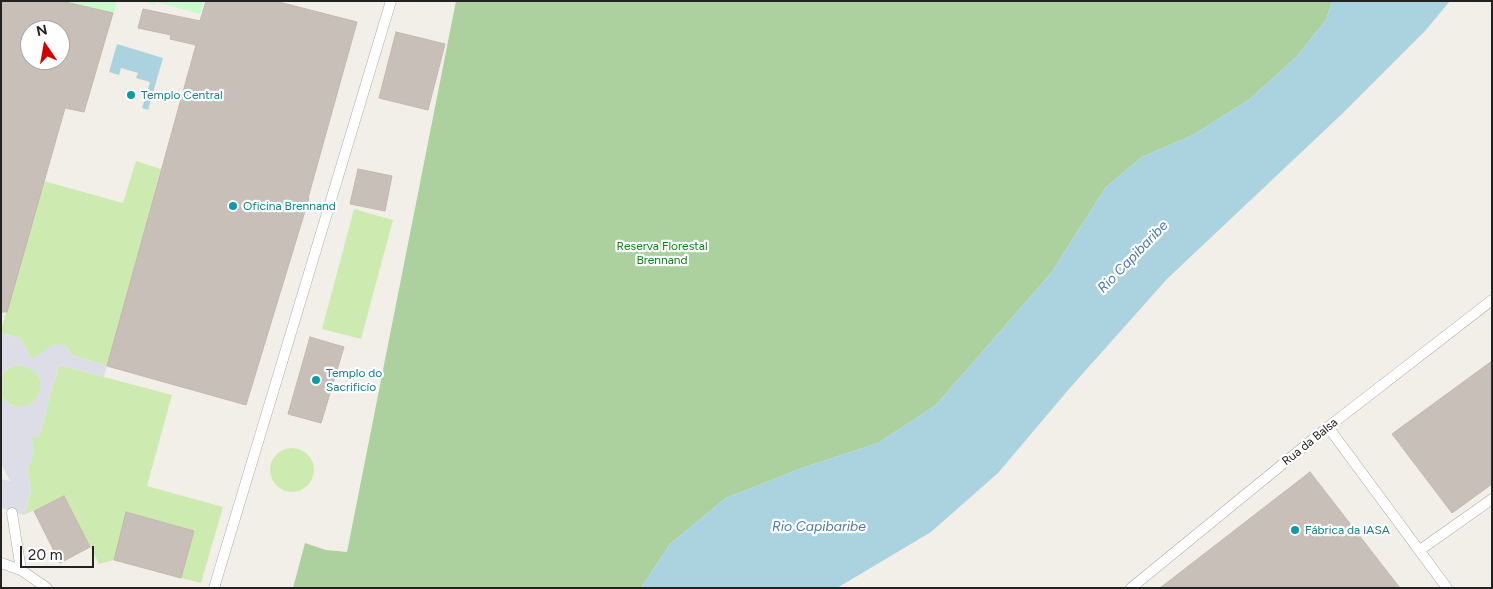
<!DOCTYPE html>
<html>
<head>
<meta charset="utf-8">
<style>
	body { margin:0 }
	#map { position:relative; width:1493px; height:589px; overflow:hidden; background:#f2efe9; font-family:Figtree,sans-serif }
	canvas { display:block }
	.frame { position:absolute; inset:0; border:2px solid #222; pointer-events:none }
	.north { position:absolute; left:20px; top:20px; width:50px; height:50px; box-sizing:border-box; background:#fff; border:1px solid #a7a7a7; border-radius:50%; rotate:348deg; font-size:14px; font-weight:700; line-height:20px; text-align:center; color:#222 }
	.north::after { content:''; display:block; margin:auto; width:18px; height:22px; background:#d40000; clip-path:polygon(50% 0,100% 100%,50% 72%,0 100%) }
	.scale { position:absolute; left:20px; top:546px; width:74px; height:22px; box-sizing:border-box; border:2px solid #222; border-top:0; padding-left:6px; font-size:15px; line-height:18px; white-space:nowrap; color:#222; -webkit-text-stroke:4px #fff; paint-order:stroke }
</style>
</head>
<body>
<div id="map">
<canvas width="1493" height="589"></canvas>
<div class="frame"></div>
<div class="north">N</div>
<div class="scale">20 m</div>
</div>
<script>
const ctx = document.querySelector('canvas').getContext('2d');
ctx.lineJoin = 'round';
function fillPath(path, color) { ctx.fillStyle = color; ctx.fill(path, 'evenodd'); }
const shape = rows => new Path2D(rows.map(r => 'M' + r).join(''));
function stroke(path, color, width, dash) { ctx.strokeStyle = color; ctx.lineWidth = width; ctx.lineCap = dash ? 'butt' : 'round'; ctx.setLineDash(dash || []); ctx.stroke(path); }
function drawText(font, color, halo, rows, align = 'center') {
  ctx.font = font + ' Figtree,sans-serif'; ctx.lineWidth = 4.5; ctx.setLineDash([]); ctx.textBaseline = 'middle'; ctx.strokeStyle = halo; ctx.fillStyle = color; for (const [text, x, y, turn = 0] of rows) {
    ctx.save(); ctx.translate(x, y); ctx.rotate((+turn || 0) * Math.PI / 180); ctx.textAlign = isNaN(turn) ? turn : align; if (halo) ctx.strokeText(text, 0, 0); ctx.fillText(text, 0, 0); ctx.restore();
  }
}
fillPath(shape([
	[136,161,161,169,107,366,72,355,66,346,32,359,20,338,1,333,1,330,44,181,123,203],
	[354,209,393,220,361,339,322,329],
	[59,365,172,395,147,486,223,507,201,583,181,578,194,531,127,512,114,560,99,564,64,496,24,515,31,492,28,468,34,453,31,436,39,437],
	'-1 386a21 21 0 1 1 42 0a21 21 0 1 1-42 0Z',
	'270 470a22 22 0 1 1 44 0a22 22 0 1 1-44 0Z'
]), '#cdebb0');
fillPath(shape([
	[456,1,1332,1,1326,20,1297,56,1250,99,1193,135,1142,157,1106,187,1051,273,936,405,878,443,802,468,726,498,670,544,641,588,293,588,305,543,326,550,347,552]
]), '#add19e');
fillPath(shape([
	[61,1,111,1,117,3,114,14],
	[142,1,204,1,200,14,156,2,155,5]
]), '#c8facc');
fillPath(shape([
	[1,333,20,338,32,359,55,344,66,346,72,355,107,366,104,377,59,365,39,438,32,436,34,453,28,468,31,492,24,515,1,508,1,479,10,481,1,464,1,396,6,402,12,406,19,407,26,406,33,402,37,397,40,390,40,383,39,376,34,371,21,365,8,368,1,376]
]), '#dddde8');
fillPath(shape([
	[1332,1,1450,1,1425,31,1343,113,1167,279,1069,389,998,473,931,532,837,588,641,588,670,544,726,498,802,468,878,443,936,405,1051,273,1106,187,1142,157,1193,135,1250,99,1297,56,1326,20],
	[117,44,163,58,148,110,142,108,150,82,136,78,138,73,121,68,119,75,109,72]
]), '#aad3df');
const building = shape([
	[1,1,61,1,113,13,84,112,65,108,7,312,1,312,1,1],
	[30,30,60,30,60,60,30,60,30,30],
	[206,1,275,1,357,22,308,198,309,198,246,405,107,366,196,45,170,39,171,35,138,28,143,9,200,21,206,1],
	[396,32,445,44,428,110,379,98,396,32],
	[358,169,392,176,385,211,350,204,358,169],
	[310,337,344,347,321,423,288,414,310,337],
	[1492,361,1492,484,1452,513,1392,434,1492,361],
	[1310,472,1400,588,1160,588,1310,472],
	[64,496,90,547,60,563,34,511,64,496],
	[126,512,194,531,181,578,114,560,126,512]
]);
fillPath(building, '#c7bfb8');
stroke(building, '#c4b6ab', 1);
const service = shape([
	[1328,427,1447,588],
	[12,513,21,570],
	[1420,550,1492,499],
	[1,563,21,570,47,588],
	[214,588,391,1],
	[1131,588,1328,427,1492,300]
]);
stroke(service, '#a9a9a9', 11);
stroke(service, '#fff', 10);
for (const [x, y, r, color] of [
	[131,95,5,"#0f9aa8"],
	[233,206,5,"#0f9aa8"],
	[316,380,5,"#0f9aa8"],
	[1295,530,5,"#0f9aa8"]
]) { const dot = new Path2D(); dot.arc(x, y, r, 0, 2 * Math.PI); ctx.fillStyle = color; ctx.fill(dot); stroke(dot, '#fff', 2); }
drawText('12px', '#0d838f', '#fff', [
	["Templo Central",141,95],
	["Oficina Brennand",243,206],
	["Templo do",326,373],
	["Sacrificío",326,387],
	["Fábrica da IASA",1305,530]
], 'left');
drawText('12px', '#0c8416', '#fff', [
	["Reserva Florestal",662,246],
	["Brennand",662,260]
]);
drawText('12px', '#222', '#fff', [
	["Rua da Balsa",1310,442,-39]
]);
drawText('italic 14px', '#4a7aab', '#fff', [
	["Rio Capibaribe",1133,257,-46],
	["Rio Capibaribe",819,527]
]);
</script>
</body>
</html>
